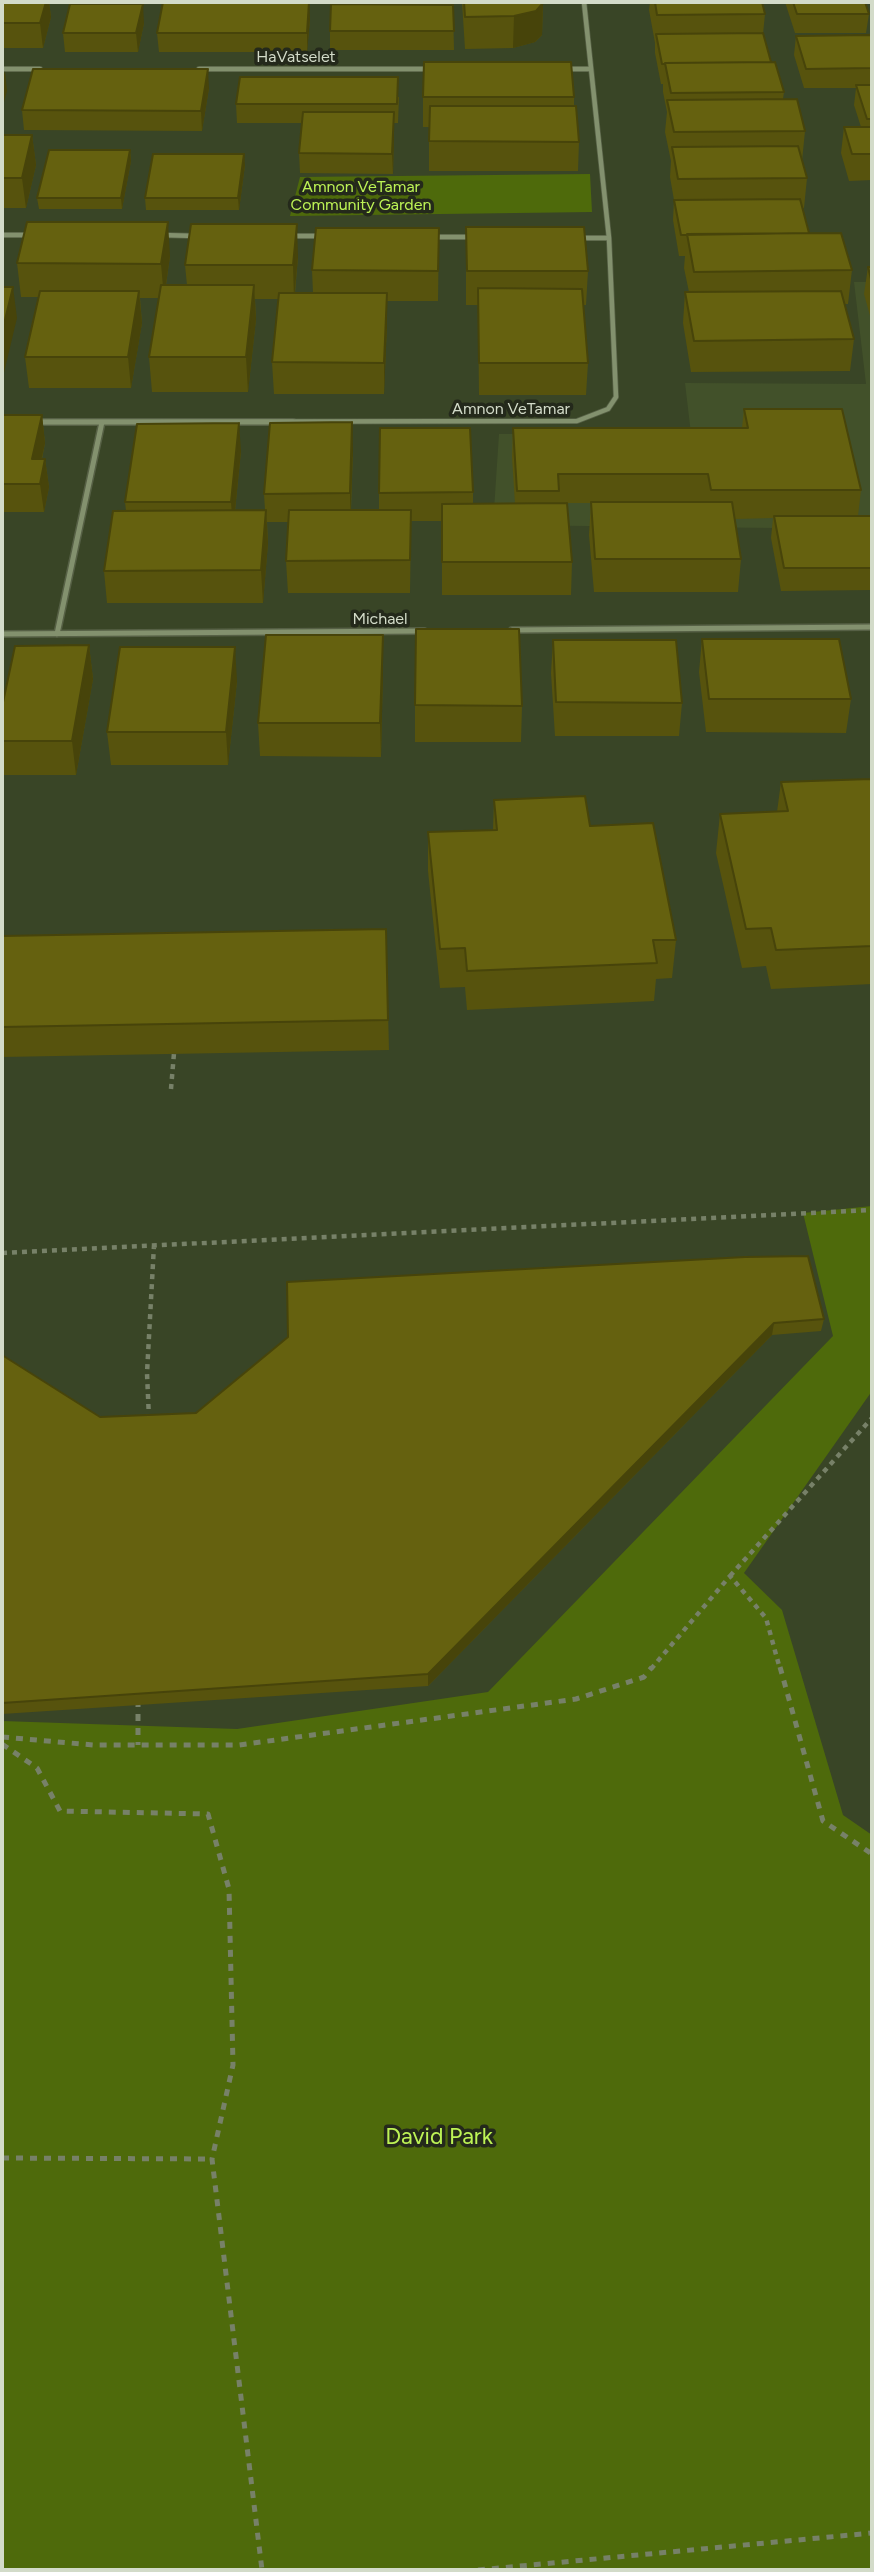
<!DOCTYPE html>
<html>
<head>
<meta charset="utf-8">
<style>
	body { margin:0 }
	#map { position:relative; width:874px; height:2572px; overflow:hidden; background:#394526; font-family:Figtree,sans-serif }
	canvas { display:block }
	.frame { position:absolute; inset:0; border:4px solid #d3dbc9; pointer-events:none }
</style>
</head>
<body>
<div id="map">
<canvas width="874" height="2572"></canvas>
<div class="frame"></div>
</div>
<script>
const ctx = document.querySelector('canvas').getContext('2d');
ctx.lineJoin = 'round';
function fillPath(path, color) { ctx.fillStyle = color; ctx.fill(path, 'evenodd'); }
const shape = rows => new Path2D(rows.map(r => 'M' + r).join(''));
function stroke(path, color, width, dash) { ctx.strokeStyle = color; ctx.lineWidth = width; ctx.lineCap = dash ? 'butt' : 'round'; ctx.setLineDash(dash || []); ctx.stroke(path); }
function drawText(font, color, halo, rows, align = 'center') {
  ctx.font = font + ' Figtree,sans-serif'; ctx.lineWidth = 7; ctx.setLineDash([]); ctx.textBaseline = 'middle'; ctx.strokeStyle = halo; ctx.fillStyle = color; for (const [text, x, y, turn = 0] of rows) {
    ctx.save(); ctx.translate(x, y); ctx.rotate((+turn || 0) * Math.PI / 180); ctx.textAlign = isNaN(turn) ? turn : align; if (halo) ctx.strokeText(text, 0, 0); ctx.fillText(text, 0, 0); ctx.restore();
  }
}
fillPath(shape([
	[854,282,872,282,872,529,493,525,499,434,691,434,685,383,866,384]
]), '#42512a');
fillPath(shape([
	[590,174,592,212,290,216,300,177],
	[872,1206,872,1391,744,1573,782,1610,843,1815,872,1835,872,2570,2,2570,2,1721,237,1729,488,1692,833,1336,803,1213]
]), '#4e6a0b');
const minorFar1 = shape([
	[2,69,40,69],
	[199,69,432,69],
	[563,69,591,69],
	[2,235,33,235],
	[160,235,197,236],
	[289,236,323,236],
	[429,237,474,237],
	[576,238,609,238],
	[35,422,577,421,608,409,616,397,609,238,584,2]
]);
const minor = shape([
	[35,422,293,422],
	[512,630,872,627],
	[2,634,424,631],
	[57,634,102,422]
]);
stroke(minorFar1, '#566045', 6);
stroke(minor, '#566045', 8);
stroke(shape([
	[171,1089,174,1053],
	[2,1253,872,1210],
	[149,1419,147,1373,154,1245],
	[730,1576,872,1418],
	[651,1669,730,1576,766,1618,780,1669]
]), '#778168', 4.5, [5, 5]);
stroke(shape([
	[780,1667,823,1821,872,1854],
	[138,1700,138,1745],
	[2,1737,93,1745,239,1745,576,1699,644,1677,652,1667],
	[2,1744,37,1768,60,1811,208,1814,229,1889,233,2065,212,2159,262,2570],
	[2,2158,212,2159],
	[478,2570,872,2533]
]), '#778168', 5, [7, 7]);
stroke(minorFar1, '#83916e', 4.5);
stroke(minor, '#83916e', 5);
fillPath(shape([
	[2,2,49,2,51,17,43,48,2,48],
	[462,2,558,2,558,3,543,3,542,35,535,42,513,48,465,49],
	[634,2,765,2,762,2,765,14,763,34,771,62,784,92,783,99,805,131,802,161,807,178,804,208,803,208,809,233,852,270,848,304,844,304,854,339,850,371,691,372,683,323,685,292,689,292,684,268,685,256,679,256,673,220,674,200,670,177,671,161,665,132,667,112,663,92,663,84,661,84,655,53,655,43,649,10,650,2],
	[785,2,865,2,869,14,866,33,795,33],
	[453,5,454,50,330,50,330,31],
	[310,19,307,52,159,52,157,33],
	[144,23,138,52,65,52,63,33],
	[872,35,872,180,849,181,841,153,844,127,861,127,854,105,856,88,804,88,794,55,796,36],
	[209,88,202,131,24,130,22,110],
	[399,97,398,123,394,123,393,174,300,173,299,153,302,123,237,123,236,104],
	[423,97,574,97,574,106,579,142,578,171,429,171,429,127,423,127],
	[2,135,32,135,36,165,26,208,2,208],
	[130,150,131,161,122,209,39,209,37,198],
	[245,165,239,210,146,210,145,198],
	[466,227,588,271,586,305,583,305,588,363,586,395,479,395,478,305,466,305],
	[439,228,438,301,387,301,387,324,384,394,274,394,272,362,278,299,255,299,256,319,248,392,152,392,149,357,159,298,140,298,142,323,131,388,29,388,25,357,39,297,21,297,17,263,170,256,166,285,187,285,185,265,298,257,295,293,313,293,312,270],
	[868,267,872,267,872,323,864,294],
	[744,409,861,490,858,516,872,516,872,590,781,591,771,538,773,518,735,519,741,559,738,592,594,592,589,535,591,503,559,503,572,562,571,595,442,595,442,521,411,521,410,593,288,593,286,561,288,522,267,522,268,543,263,603,107,603,104,571,126,511,125,502,241,451,235,511,265,510,264,494,353,450,351,510,379,510,379,493,473,492,473,504,515,504,512,457,513,428,742,428],
	[2,415,42,415,45,443,42,459,45,459,49,487,44,512,2,512],
	[383,635,383,669,381,757,260,756,258,723],
	[702,639,851,699,846,733,706,732,699,672],
	[553,640,682,703,679,736,555,736,551,673],
	[89,645,93,679,76,775,2,775,2,707],
	[237,681,228,765,111,765,107,732],
	[415,705,522,706,521,742,415,742],
	[781,782,872,784,872,984,771,989,766,966,742,968,716,853,720,814,777,812],
	[494,800,590,826,676,940,672,978,656,979,654,1001,467,1010,465,987,440,988,428,871,428,832,493,830],
	[386,929,389,1050,2,1057,2,936],
	[824,1319,821,1331,772,1335,428,1686,2,1714,2,1355,100,1417,196,1413,288,1337]
]), '#57530d');
fillPath(shape([
	[46,2,49,2,51,17,43,48,40,23],
	[309,2,310,19,307,52,307,33],
	[543,3,542,35,535,42,513,48,514,16],
	[143,4,144,23,138,52,136,33],
	[208,69,209,88,202,131,201,111],
	[5,71,7,91,2,109,2,81],
	[394,112,394,132,393,174,392,154],
	[32,135,36,165,26,208,22,178],
	[130,150,131,161,122,209,121,198],
	[244,154,245,165,239,210,238,198],
	[168,222,170,256,164,298,161,264],
	[297,224,298,257,294,299,293,265],
	[254,285,256,319,248,392,246,357],
	[13,287,17,318,2,381,2,332],
	[139,291,142,323,131,388,128,357],
	[387,293,387,324,384,394,384,363],
	[42,415,45,443,36,484,32,459],
	[352,422,353,450,350,522,350,493],
	[239,423,241,451,233,530,231,502],
	[45,459,49,487,44,512,40,484],
	[266,510,268,543,263,603,261,570],
	[383,635,383,669,381,757,380,723],
	[89,645,93,679,76,775,72,741],
	[235,647,237,681,228,765,226,732],
	[774,1323,772,1335,428,1686,428,1674]
]), '#47440a');
const building = shape([
	[2,2,46,2,40,23,2,23,2,2],
	[163,2,309,2,307,33,157,33,163,2],
	[464,2,542,2,543,3,536,11,514,16,465,17,464,2],
	[655,2,762,2,765,14,657,15,655,2],
	[793,2,865,2,869,14,797,14,793,2],
	[70,4,143,4,136,33,63,33,70,4],
	[331,4,453,5,454,31,330,31,331,4],
	[763,33,771,62,665,63,665,64,662,64,656,34,763,33],
	[872,35,872,68,806,69,796,36,872,35],
	[424,62,571,62,574,97,423,97,424,62],
	[775,62,784,92,671,93,665,63,775,62],
	[33,69,208,69,201,111,22,110,33,69],
	[240,77,398,77,397,104,236,104,240,77],
	[856,85,872,85,872,119,867,119,856,85],
	[797,99,805,131,674,132,667,100,797,99],
	[430,106,576,106,579,142,429,141,430,106],
	[303,112,394,112,392,154,299,153,303,112],
	[844,127,872,127,872,154,852,154,844,127],
	[2,135,32,135,22,178,2,178,2,135],
	[798,146,807,178,678,179,672,147,798,146],
	[49,150,130,150,121,198,37,198,49,150],
	[153,154,244,154,238,198,145,198,153,154],
	[800,199,809,233,681,235,674,200,800,199],
	[27,222,168,222,161,264,17,263,27,222],
	[191,224,297,224,293,265,185,265,191,224],
	[466,227,584,227,588,271,467,271,466,227],
	[316,228,439,228,438,271,312,270,316,228],
	[841,233,852,270,694,272,687,234,841,233],
	[868,267,872,267,872,283,868,267],
	[161,285,254,285,246,357,149,357,161,285],
	[2,287,13,287,2,332,2,287],
	[478,288,582,289,588,363,479,363,478,288],
	[40,291,139,291,128,357,25,357,40,291],
	[841,291,854,339,694,341,685,292,841,291],
	[279,293,387,293,384,363,272,362,279,293],
	[744,409,842,409,861,490,711,490,708,474,558,474,559,491,517,491,513,428,748,428,744,409],
	[2,415,42,415,32,459,45,459,40,484,2,484,2,415],
	[352,422,350,493,264,494,270,423,352,422],
	[239,423,231,502,125,502,137,424,239,423],
	[380,428,470,428,473,492,379,493,380,428],
	[591,502,732,502,741,559,595,559,591,502],
	[567,503,572,562,442,562,442,504,567,503],
	[266,510,261,570,104,571,113,511,266,510],
	[289,510,411,510,410,560,286,561,289,510],
	[774,516,872,516,872,568,784,568,774,516],
	[416,629,519,629,522,706,415,705,416,629],
	[266,635,383,635,380,723,258,723,266,635],
	[702,639,839,639,851,699,709,699,702,639],
	[553,640,676,640,682,703,556,702,553,640],
	[89,645,72,741,2,741,2,707,15,646,89,645],
	[120,647,235,647,226,732,107,732,120,647],
	[871,779,872,784,872,946,776,950,771,928,746,929,720,814,788,811,781,782,871,779],
	[585,796,590,826,653,823,676,940,653,940,657,963,467,971,465,948,440,949,428,832,497,830,494,800,585,796],
	[386,929,388,1020,2,1027,2,936,386,929],
	[808,1256,824,1319,774,1323,428,1674,2,1703,2,1355,100,1417,196,1413,288,1337,287,1282,745,1257,808,1256]
]);
fillPath(building, '#65610f');
stroke(building, '#47440a', 2);
drawText('16px', '#d3dbc9', '#24291b', [
	["HaVatselet",296,57],
	["Amnon VeTamar",511,409],
	["Michael",380,619]
]);
drawText('16px', '#bdf355', '#24291b', [
	["Amnon VeTamar",361,187],
	["Community Garden",361,205]
]);
drawText('23px', '#bdf355', '#24291b', [
	["David Park",439,2137]
]);
</script>
</body>
</html>
